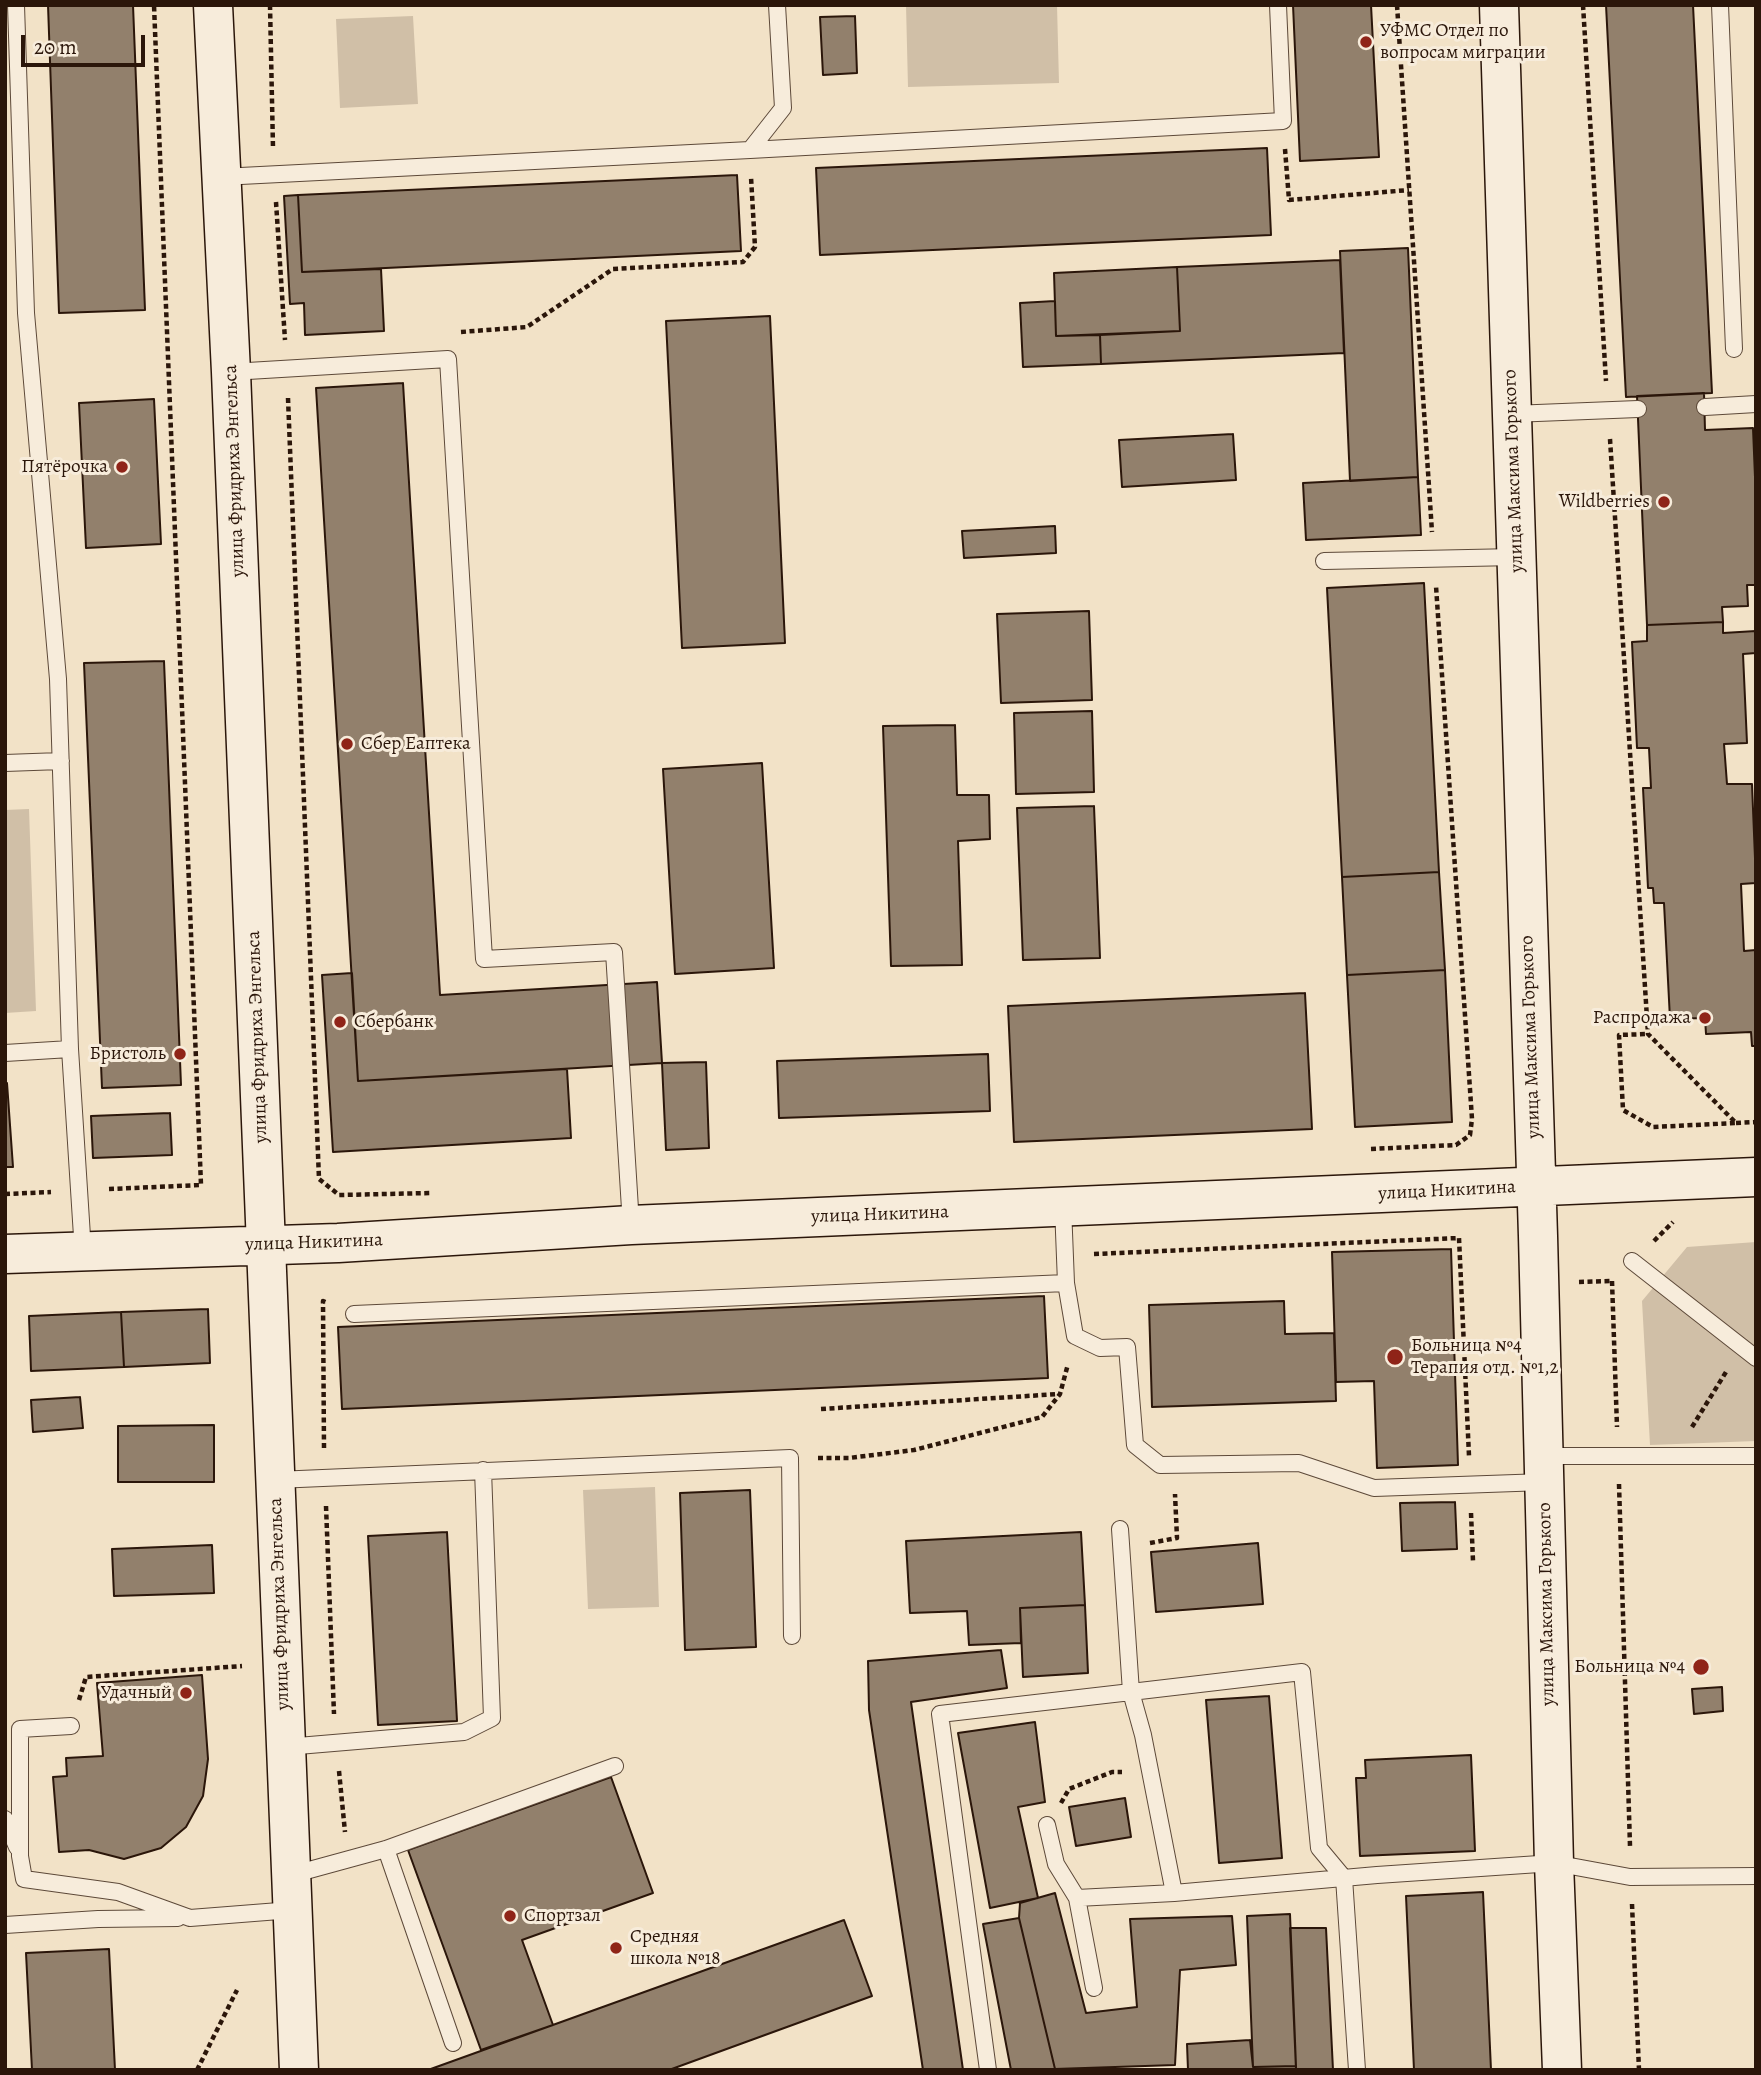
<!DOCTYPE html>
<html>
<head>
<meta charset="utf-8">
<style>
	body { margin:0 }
	#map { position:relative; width:1761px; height:2075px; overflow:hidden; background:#f2e2c7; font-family:Alegreya,serif }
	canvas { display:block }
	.frame { position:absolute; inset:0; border:7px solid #2b160a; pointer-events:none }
	.scale { position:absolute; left:21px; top:35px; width:124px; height:32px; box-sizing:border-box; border:4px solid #2b160a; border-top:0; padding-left:9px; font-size:21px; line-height:24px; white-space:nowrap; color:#2b160a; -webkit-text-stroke:5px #f7ecdb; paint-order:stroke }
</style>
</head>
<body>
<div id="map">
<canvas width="1761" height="2075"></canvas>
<div class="frame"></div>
<div class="scale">20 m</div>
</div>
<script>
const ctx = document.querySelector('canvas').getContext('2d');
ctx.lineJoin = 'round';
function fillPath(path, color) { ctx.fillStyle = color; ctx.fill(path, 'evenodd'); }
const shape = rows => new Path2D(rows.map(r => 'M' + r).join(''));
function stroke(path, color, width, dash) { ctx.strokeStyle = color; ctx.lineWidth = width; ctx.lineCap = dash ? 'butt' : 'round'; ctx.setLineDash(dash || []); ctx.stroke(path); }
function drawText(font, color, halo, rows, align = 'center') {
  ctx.font = font + ' Alegreya,serif'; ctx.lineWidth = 6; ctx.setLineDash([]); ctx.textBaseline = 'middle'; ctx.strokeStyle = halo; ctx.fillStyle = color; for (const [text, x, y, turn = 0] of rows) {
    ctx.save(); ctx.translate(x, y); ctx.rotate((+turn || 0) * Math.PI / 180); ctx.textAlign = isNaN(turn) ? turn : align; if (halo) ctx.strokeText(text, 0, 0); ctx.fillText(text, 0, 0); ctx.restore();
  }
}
fillPath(shape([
	[906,5,1057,5,1059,83,908,87],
	[413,16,418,104,340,108,336,19],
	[29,809,36,1011,5,1013,5,810],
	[1756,1242,1756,1441,1650,1445,1642,1301,1687,1247],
	[655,1487,659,1607,588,1609,583,1490]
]), '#d0bfa7');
const building = shape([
	[48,5,133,5,145,310,59,313,48,5],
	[1293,5,1371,5,1379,157,1300,161,1293,5],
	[1606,5,1693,5,1712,393,1626,397,1606,5],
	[855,16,857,73,823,75,820,17,855,16],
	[1267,148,1271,235,820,255,816,168,1267,148],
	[737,175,741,251,302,272,298,195,737,175],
	[298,195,302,272,381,269,384,331,305,335,304,303,290,304,284,196,298,195],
	[1408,248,1418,477,1350,481,1340,251,1408,248],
	[1340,260,1344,353,1101,364,1100,335,1180,331,1177,267,1340,260],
	[1177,267,1180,331,1056,336,1054,273,1177,267],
	[1055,301,1056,336,1100,335,1101,364,1023,367,1020,303,1055,301],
	[770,316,785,643,682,648,666,321,770,316],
	[403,383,440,995,657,982,662,1063,358,1081,316,388,403,383],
	[1704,393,1705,430,1753,428,1756,502,1756,585,1747,585,1748,606,1722,607,1723,622,1647,625,1637,396,1704,393],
	[154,399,161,544,86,548,79,403,154,399],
	[1233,434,1236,480,1122,487,1119,440,1233,434],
	[1418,477,1421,535,1306,540,1303,483,1418,477],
	[1055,526,1056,553,964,558,962,531,1055,526],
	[1424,583,1439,872,1342,877,1327,588,1424,583],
	[1089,611,1092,700,1001,703,997,614,1089,611],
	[1723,622,1723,633,1756,631,1756,653,1743,654,1747,743,1724,744,1727,784,1752,784,1756,883,1741,884,1744,951,1756,950,1756,1046,1752,1046,1751,1032,1706,1034,1705,1018,1670,1019,1664,903,1654,903,1653,888,1648,888,1643,788,1651,788,1649,748,1637,748,1632,642,1647,641,1647,625,1723,622],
	[164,661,181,1085,102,1088,84,663,164,661],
	[1092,711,1094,792,1016,794,1014,713,1092,711],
	[955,725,957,795,989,795,990,839,958,841,962,965,891,966,883,726,955,725],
	[762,763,774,968,675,974,663,769,762,763],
	[1094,806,1100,958,1023,960,1017,808,1094,806],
	[1439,872,1445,970,1347,975,1342,877,1439,872],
	[1445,970,1452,1122,1355,1127,1347,975,1445,970],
	[352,973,358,1081,567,1069,571,1138,333,1152,322,975,352,973],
	[1305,993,1312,1129,1014,1142,1008,1006,1305,993],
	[988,1054,990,1111,779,1118,777,1061,988,1054],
	[706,1062,709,1148,666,1150,662,1063,706,1062],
	[5,1083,7,1083,13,1167,5,1167,5,1083],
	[170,1113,172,1155,93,1158,91,1116,170,1113],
	[1451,1249,1458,1465,1377,1468,1374,1381,1336,1382,1332,1252,1451,1249],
	[1044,1296,1048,1378,342,1409,338,1327,1044,1296],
	[1284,1301,1285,1334,1334,1333,1336,1401,1152,1407,1149,1305,1284,1301],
	[208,1309,210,1363,124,1367,121,1312,208,1309],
	[121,1312,124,1367,31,1371,29,1316,121,1312],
	[80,1397,83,1428,33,1432,31,1400,80,1397],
	[214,1425,214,1482,118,1482,118,1426,214,1425],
	[750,1490,756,1647,685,1650,680,1493,750,1490],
	[1455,1502,1457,1549,1402,1551,1400,1503,1455,1502],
	[447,1532,457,1721,378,1725,368,1536,447,1532],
	[1081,1532,1085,1605,1020,1608,1021,1643,969,1645,967,1611,910,1613,906,1541,1081,1532],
	[1258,1543,1263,1604,1156,1612,1151,1552,1258,1543],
	[212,1545,214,1593,114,1596,112,1549,212,1545],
	[1085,1605,1088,1673,1023,1677,1020,1608,1085,1605],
	[1001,1650,1007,1688,911,1702,963,2070,923,2070,869,1710,868,1661,1001,1650],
	[202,1675,208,1759,203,1796,186,1827,161,1848,124,1859,89,1850,59,1852,53,1777,67,1776,66,1758,103,1756,97,1683,202,1675],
	[1722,1687,1723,1711,1694,1714,1692,1689,1722,1687],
	[1269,1696,1282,1858,1219,1863,1206,1700,1269,1696],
	[1035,1722,1045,1802,1018,1807,1038,1898,990,1908,958,1733,1035,1722],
	[1471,1755,1475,1851,1360,1856,1356,1778,1366,1778,1365,1760,1471,1755],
	[611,1777,653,1893,522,1940,553,2025,481,2050,408,1850,611,1777],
	[1125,1798,1131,1837,1076,1846,1069,1807,1125,1798],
	[1483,1892,1491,2070,1414,2070,1406,1896,1483,1892],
	[1055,1893,1086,2013,1137,2007,1130,1919,1232,1916,1236,1965,1180,1970,1175,2065,1055,2069,1019,1918,1020,1903,1055,1893],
	[1290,1914,1296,2066,1253,2067,1247,1916,1290,1914],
	[1019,1918,1055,2069,1056,2070,1011,2070,983,1924,1019,1918],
	[844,1920,872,1996,669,2070,428,2070,844,1920],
	[1290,1928,1326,1928,1333,2070,1296,2070,1290,1928],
	[109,1949,115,2070,32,2070,26,1953,109,1949],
	[1250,2040,1253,2067,1296,2066,1296,2070,1188,2070,1187,2044,1250,2040]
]);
fillPath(building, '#92806c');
stroke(building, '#2b160a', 2);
const lane = shape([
	[1720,5,1734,349],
	[750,150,1283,121,1278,5],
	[221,177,750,150,783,108,777,5],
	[231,372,448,359,484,959,614,952,631,1225],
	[1705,407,1756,404],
	[1512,414,1638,409],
	[1324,561,1516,557],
	[5,763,61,761],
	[70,1049,83,1252],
	[5,1053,70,1049,58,679,26,313,16,5],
	[1632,1261,1756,1358],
	[1066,1283,1075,1336,1100,1348,1127,1347,1135,1445,1160,1465,1299,1463,1374,1488,1544,1482],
	[354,1314,1066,1283,1063,1207],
	[1544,1456,1756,1456],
	[276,1480,790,1458,792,1636],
	[1120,1529,1131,1692,1302,1672,1319,1848,1344,1878,1357,2070],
	[71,1726,20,1729,20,1856,24,1879,118,1892,190,1918,292,1910],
	[286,1747,464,1732,492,1718,483,1470],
	[5,1819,17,1847],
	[1047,1825,1056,1864,1077,1898,1094,1988],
	[386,1849,453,2043],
	[291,1875,386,1849,615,1766],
	[1077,1898,1174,1893],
	[5,1925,98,1919,178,1918],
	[988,2070,940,1714,1131,1692,1143,1735,1174,1893,1377,1875,1554,1863,1630,1877,1756,1876]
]);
const secondary = shape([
	[213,5,231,372,299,2070],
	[1499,5,1538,1236,1554,1863,1562,2070],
	[5,1254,338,1243,631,1225,1756,1177]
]);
stroke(lane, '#5d4939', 18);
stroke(secondary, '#2b160a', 41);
stroke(shape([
	[270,5,273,148],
	[1397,5,1432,532],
	[1583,5,1606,381],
	[1285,149,1289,200,1409,190],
	[276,202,285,340],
	[461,332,527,327,613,269,743,262,755,247,751,177],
	[288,398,319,1179,339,1195,432,1193],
	[1610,439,1648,1034,1736,1123,1653,1127,1623,1110,1619,1035,1648,1034],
	[1736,1123,1756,1122],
	[1371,1149,1456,1145,1470,1135,1472,1119,1436,586],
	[109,1189,201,1185,154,5],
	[5,1194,51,1192],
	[1654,1241,1673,1222],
	[1094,1254,1459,1238,1469,1456],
	[1612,1281,1617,1427],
	[1579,1282,1612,1281],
	[821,1409,1059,1394],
	[1692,1427,1726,1372],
	[324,1448,323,1301,327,1303],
	[818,1458,849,1458,914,1450,1042,1417,1060,1394,1068,1364],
	[1619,1484,1630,1846],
	[326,1506,334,1714],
	[1471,1513,1473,1561],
	[1150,1543,1177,1538,1175,1494],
	[79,1700,86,1677,242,1666],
	[339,1771,345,1832],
	[1061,1803,1069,1789,1112,1772,1122,1772],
	[1632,1904,1639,2070],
	[197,2070,237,1990]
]), '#2b160a', 4.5, [5, 3.5]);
stroke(lane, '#f7ecdb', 16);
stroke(secondary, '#f7ecdb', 38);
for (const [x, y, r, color] of [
	[1366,42,7,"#8f2418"],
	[122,467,7,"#8f2418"],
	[1664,502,7,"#8f2418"],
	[347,744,7,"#8f2418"],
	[1705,1018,7,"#8f2418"],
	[340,1022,7,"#8f2418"],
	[180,1054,7,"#8f2418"],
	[1395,1357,9,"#8f2418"],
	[1701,1667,9,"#8f2418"],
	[186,1693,7,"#8f2418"],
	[510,1916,7,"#8f2418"],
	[616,1948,7,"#8f2418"]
]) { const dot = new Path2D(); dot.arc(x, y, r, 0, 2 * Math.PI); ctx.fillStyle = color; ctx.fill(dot); stroke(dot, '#f7ecdb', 2.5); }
drawText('19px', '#2b160a', '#f7ecdb', [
	["УФМС Отдел по",1380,31],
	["вопросам миграции",1380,53],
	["Пятёрочка",108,467,"right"],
	["Wildberries",1650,502,"right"],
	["Сбер Еаптека",361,744],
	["Распродажа",1691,1018,"right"],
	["Сбербанк",354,1022],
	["Бристоль",166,1054,"right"],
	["Больница №4",1411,1346],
	["Терапия отд. №1,2",1411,1368],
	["Больница №4",1685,1667,"right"],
	["Удачный",172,1693,"right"],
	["Спортзал",524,1916],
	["Средняя",630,1937],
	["школа №18",630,1959]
], 'left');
drawText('19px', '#2b160a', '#f7ecdb', [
	["улица Фридриха Энгельса",235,471,-92],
	["улица Максима Горького",1514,471,-92],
	["улица Фридриха Энгельса",258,1037,-92],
	["улица Максима Горького",1531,1037,-92],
	["улица Никитина",1447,1191,-3],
	["улица Никитина",880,1215,-2],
	["улица Никитина",314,1243,-2],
	["улица Фридриха Энгельса",280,1604,-92],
	["улица Максима Горького",1547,1604,-91]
]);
</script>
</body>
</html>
